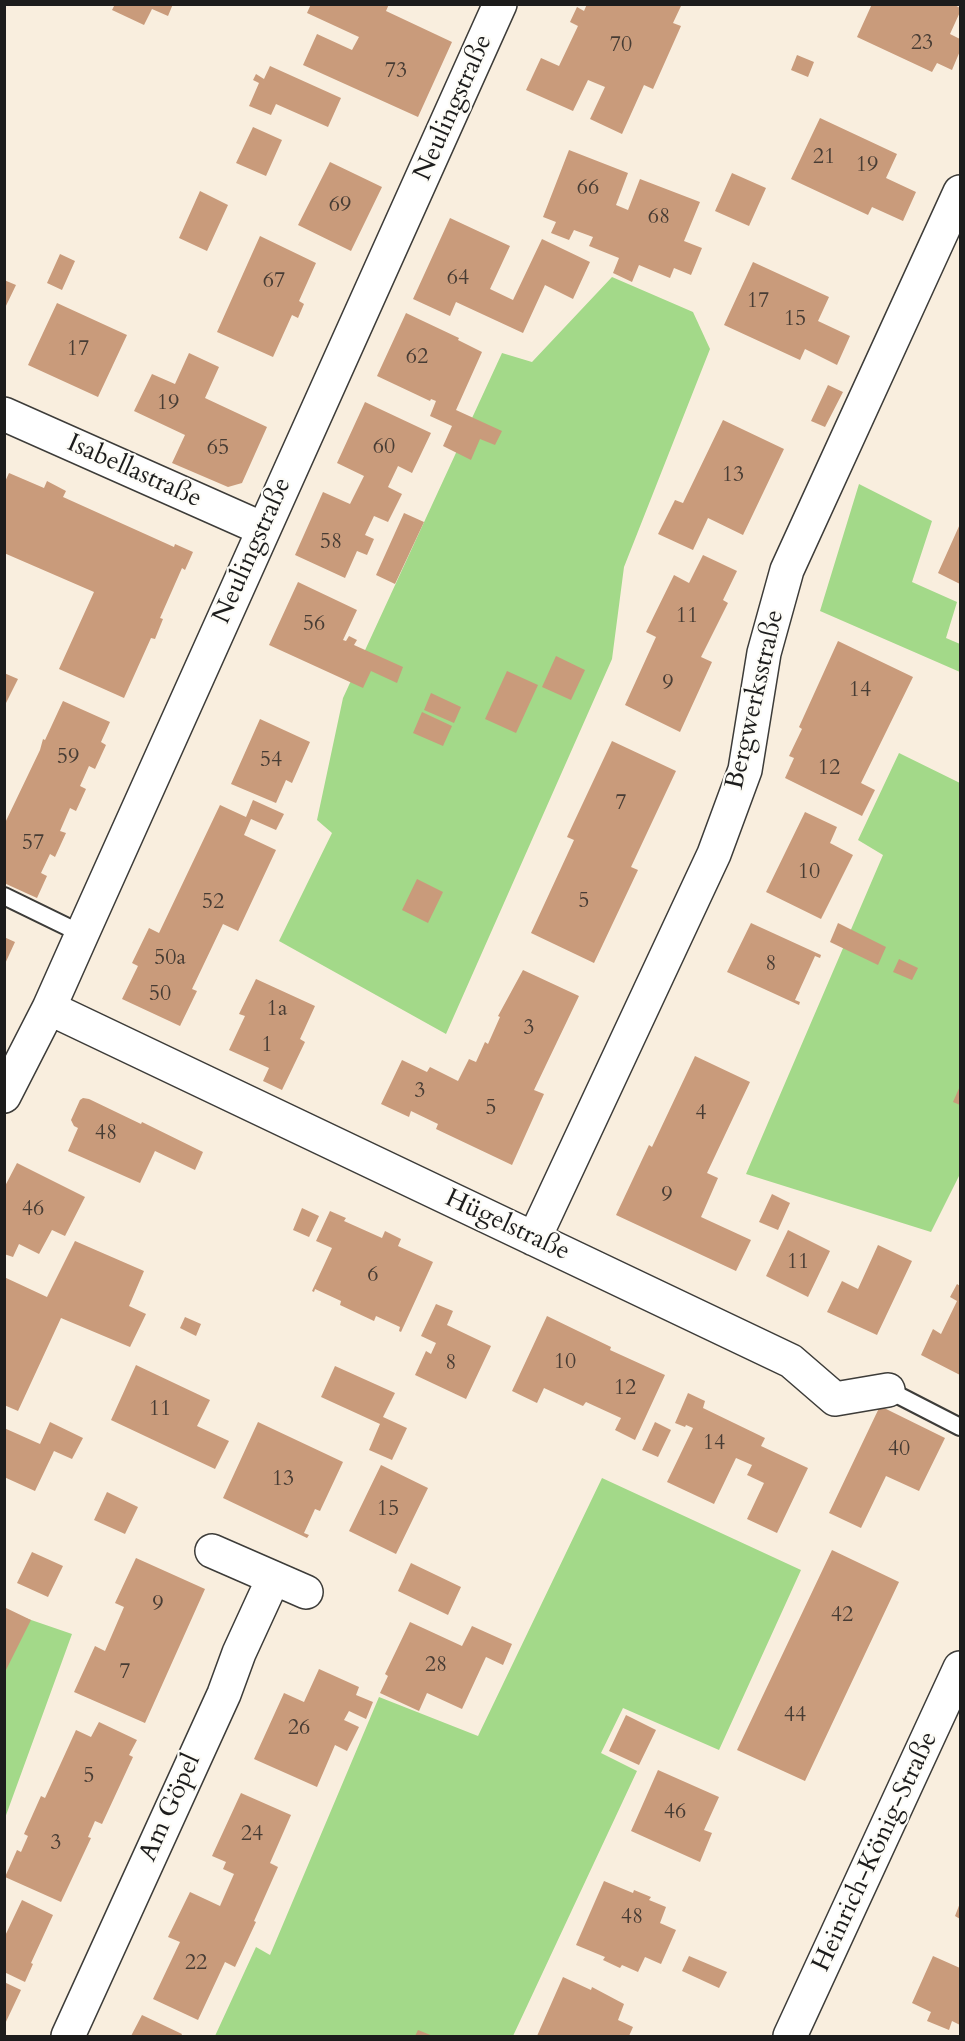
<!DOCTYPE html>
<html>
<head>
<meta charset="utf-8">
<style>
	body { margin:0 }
	#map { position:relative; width:965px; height:2041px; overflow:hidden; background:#f9eede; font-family:Cardo,serif }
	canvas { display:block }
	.frame { position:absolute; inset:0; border:6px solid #1c1c1c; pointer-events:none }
</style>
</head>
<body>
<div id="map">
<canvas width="965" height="2041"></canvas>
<div class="frame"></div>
</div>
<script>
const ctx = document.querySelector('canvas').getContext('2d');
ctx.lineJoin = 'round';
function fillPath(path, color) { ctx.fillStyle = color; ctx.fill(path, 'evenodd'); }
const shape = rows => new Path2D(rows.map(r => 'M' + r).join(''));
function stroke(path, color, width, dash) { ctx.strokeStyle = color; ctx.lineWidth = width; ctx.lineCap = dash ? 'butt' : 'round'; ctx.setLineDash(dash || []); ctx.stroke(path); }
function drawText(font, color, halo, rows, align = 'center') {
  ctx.font = font + ' Cardo,serif'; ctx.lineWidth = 4.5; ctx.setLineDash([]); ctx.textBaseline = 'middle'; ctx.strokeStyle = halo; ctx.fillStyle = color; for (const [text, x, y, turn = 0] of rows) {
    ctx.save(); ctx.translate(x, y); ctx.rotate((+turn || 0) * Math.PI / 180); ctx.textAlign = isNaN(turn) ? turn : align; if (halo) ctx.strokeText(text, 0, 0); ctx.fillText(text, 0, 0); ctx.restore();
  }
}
fillPath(shape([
	[612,277,693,312,710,349,624,567,612,659,446,1034,279,941,332,833,317,820,343,698,502,353,532,362],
	[859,484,932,521,912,582,957,602,946,638,960,644,960,672,820,611],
	[899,753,960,783,960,1174,931,1232,746,1174,883,855,858,840],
	[602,1478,801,1570,719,1750,623,1708,601,1753,637,1771,513,2036,215,2036,256,1947,270,1955,379,1697,478,1736],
	[5,1611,72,1634,5,1818]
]), '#a3d989');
fillPath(shape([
	[115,4,173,4,168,16,152,9,144,25,112,10],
	[311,4,389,4,386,11,452,42,418,117,303,65,317,34,352,50,359,37,307,13],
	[587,4,681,6,673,23,681,26,653,89,644,85,622,134,590,119,605,87,588,80,573,111,526,90,541,58,559,66,578,26,570,22,577,7,584,11],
	[872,4,953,4,960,8,960,12,950,34,960,39,960,51,952,70,937,63,932,72,857,37],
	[797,55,814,62,808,77,791,70],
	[270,66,341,98,328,127,276,104,271,115,249,106,259,83,253,80,256,74,264,79],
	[820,118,897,154,886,178,916,192,903,221,872,207,868,215,791,179],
	[253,127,282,140,266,176,236,163],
	[569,150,628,173,616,205,628,210,640,179,700,202,684,241,702,248,691,275,674,268,670,278,639,265,632,282,613,273,619,258,589,246,593,237,574,230,569,240,551,233,556,222,543,217],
	[330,162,382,187,351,251,298,225],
	[732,173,766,188,749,226,715,211],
	[200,191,228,205,207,251,179,238],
	[450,218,510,246,490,289,513,300,542,239,590,262,573,299,545,285,523,333,456,302,450,316,413,299],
	[260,236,316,263,299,301,304,304,298,318,292,315,273,357,217,332],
	[60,254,75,261,62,290,47,283],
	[753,262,829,297,818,321,850,336,837,365,805,349,800,360,724,325],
	[4,280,16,285,4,310],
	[57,303,127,335,98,397,28,365],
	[406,313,459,338,458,340,482,352,456,410,502,431,495,445,480,439,471,460,443,446,452,426,430,416,436,401,431,399,430,401,377,376],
	[189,353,219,367,205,398,267,427,242,483,228,487,172,463,185,435,134,411,152,374,175,384],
	[828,385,843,392,825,427,811,421],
	[365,402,431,433,412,473,398,466,388,487,402,494,388,522,374,516,365,535,374,539,367,555,357,551,345,578,295,555,323,492,350,504,364,476,337,463],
	[723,420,784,449,743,535,708,518,693,550,658,534,675,500,683,503],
	[9,473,44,488,47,481,66,491,63,497,174,547,175,544,193,552,185,570,182,568,160,618,163,619,155,639,151,638,124,698,59,669,94,592,4,553,4,484],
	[404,513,424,522,395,584,376,575],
	[960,524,960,584,938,573],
	[703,555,737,571,723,600,728,603,701,657,712,662,680,732,625,705,656,637,646,632,674,575,689,583],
	[298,582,357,610,343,640,346,641,349,636,357,640,354,645,403,667,397,683,371,671,363,688,269,645],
	[838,641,913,677,861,783,875,790,862,816,785,778,794,758,789,756,802,729,799,727],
	[556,656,585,670,571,700,542,687],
	[507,671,538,685,516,733,485,719],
	[4,673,18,679,4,707],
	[431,693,461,707,454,723,424,710],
	[63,701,110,722,101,742,106,745,95,769,89,766,80,786,86,789,76,811,70,808,60,831,66,833,55,857,50,854,41,873,47,876,37,898,4,883,4,825,40,750,43,739,45,740],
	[422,712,452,726,443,746,413,733],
	[260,719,310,742,292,783,286,780,276,803,231,784],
	[612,741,676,771,631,867,638,870,594,963,531,933,574,840,567,837],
	[253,800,284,814,276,830,251,819,244,835,276,850,238,931,223,924,192,989,197,991,180,1026,122,999,138,966,132,963,149,928,159,933,220,805,246,817],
	[805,812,837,827,830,843,853,855,821,919,766,892],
	[417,879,443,892,428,923,402,910],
	[751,923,821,955,820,958,815,956,795,1000,800,1002,799,1005,727,972],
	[838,923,886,947,878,965,830,942],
	[4,937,15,942,4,966],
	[899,959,918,968,912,980,893,972],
	[523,970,579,996,534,1090,544,1094,512,1165,436,1129,438,1124,411,1111,409,1117,381,1104,402,1060,427,1072,430,1067,458,1081,469,1059,476,1062,485,1042,488,1044,500,1017,498,1016],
	[256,979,315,1006,300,1039,305,1042,282,1090,263,1081,269,1068,229,1050,245,1016,239,1014],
	[695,1056,750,1082,707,1173,718,1178,701,1217,751,1240,736,1271,616,1215,649,1145,652,1147],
	[960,1086,960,1105,953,1102],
	[83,1098,89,1099,141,1124,142,1122,203,1152,195,1170,155,1151,140,1183,68,1151,78,1128,74,1126,71,1120,80,1100],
	[17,1163,85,1197,65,1236,52,1230,39,1254,19,1244,13,1257,4,1254,4,1188],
	[772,1194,790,1203,778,1230,759,1222],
	[302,1208,319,1216,309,1237,293,1230],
	[330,1211,346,1218,344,1221,382,1238,385,1231,401,1239,398,1246,433,1262,401,1332,399,1331,400,1327,376,1316,374,1321,340,1305,341,1301,315,1289,314,1292,312,1291,332,1248,316,1241],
	[788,1230,830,1251,808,1297,766,1276],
	[75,1241,144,1271,129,1306,146,1314,130,1347,61,1318,18,1411,4,1405,4,1277,47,1297],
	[878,1245,912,1261,877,1335,827,1312,842,1281,858,1289],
	[957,1284,960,1286,960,1375,921,1355,933,1329,941,1334,957,1301,950,1297],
	[436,1304,453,1311,447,1325,491,1346,466,1399,415,1375,426,1351,431,1354,436,1343,421,1336],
	[547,1316,611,1347,610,1350,665,1375,635,1440,615,1430,621,1418,586,1402,583,1406,544,1388,537,1403,512,1391],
	[185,1317,201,1324,196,1336,180,1328],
	[136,1365,210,1400,197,1426,229,1441,215,1469,111,1420],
	[335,1366,395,1393,383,1417,407,1428,392,1460,369,1450,380,1424,321,1397],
	[688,1393,705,1401,703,1408,765,1438,761,1446,808,1468,777,1533,747,1519,764,1483,747,1475,752,1465,736,1458,714,1504,667,1482,693,1428,686,1425,685,1427,675,1423],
	[880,1406,945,1438,919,1491,886,1476,861,1528,829,1513],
	[50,1422,83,1438,72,1459,54,1451,35,1491,4,1477,4,1428,40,1444],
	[258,1422,343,1462,320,1511,315,1509,304,1533,309,1535,307,1538,223,1498],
	[655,1422,671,1430,658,1457,642,1450],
	[381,1465,428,1488,396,1554,349,1531],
	[107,1492,138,1507,125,1534,94,1520],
	[832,1550,899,1582,805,1781,737,1750],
	[32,1552,63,1566,48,1597,17,1583],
	[136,1558,205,1589,145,1723,74,1692,95,1646,105,1651,124,1607,115,1603],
	[411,1563,461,1587,448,1615,398,1591],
	[4,1607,31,1620,4,1674],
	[410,1622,462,1646,472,1626,512,1644,503,1665,486,1657,462,1709,427,1693,419,1711,380,1693,388,1676,385,1674],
	[319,1669,359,1687,356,1695,373,1702,366,1719,349,1711,344,1720,359,1727,347,1751,335,1745,317,1787,254,1759,284,1693,304,1702],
	[626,1715,656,1730,639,1765,609,1751],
	[99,1722,137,1740,129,1755,133,1757,102,1824,95,1821,88,1837,91,1838,61,1902,5,1877,17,1850,21,1852,28,1836,24,1834,41,1796,45,1798,76,1730,91,1737],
	[658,1770,719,1797,704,1830,712,1833,700,1862,631,1831],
	[241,1793,291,1815,270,1863,278,1867,254,1921,256,1922,235,1967,225,1962,198,2020,153,1999,180,1942,168,1937,190,1892,220,1906,234,1874,223,1869,226,1862,212,1856],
	[604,1881,633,1893,634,1890,651,1897,649,1900,666,1907,660,1923,676,1930,661,1964,645,1957,638,1972,622,1965,620,1968,603,1960,605,1957,576,1945],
	[22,1900,53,1915,31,1963,33,1964,25,1982,4,1972,4,1938],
	[960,1903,960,1919,955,1916],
	[689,1956,727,1972,719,1988,682,1971],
	[933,1956,960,1968,960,2025,952,2021,949,2030,927,2021,931,2012,912,2003],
	[563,1977,591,1990,592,1987,624,2004,618,2020,633,2027,629,2036,537,2036],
	[4,1982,21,1990,4,2026],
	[142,2015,182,2034,181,2036,131,2036],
	[418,2030,433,2036,415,2036]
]), '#c99b7b');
const service = shape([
	[4,896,82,934],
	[888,1390,960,1427]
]);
const minor = shape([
	[4,414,263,529],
	[49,1008,791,1361,835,1399,888,1390],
	[4,1096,49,1008,82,934,500,4],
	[534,1239,714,854,745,770,764,653,787,570,960,192],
	[212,1551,306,1592],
	[68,2036,224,1694,239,1653,273,1579]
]);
const secondary = shape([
	[790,2036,960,1668]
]);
stroke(service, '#3d3c39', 20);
stroke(minor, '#3d3c39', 36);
stroke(secondary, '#3d3c39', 36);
stroke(service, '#fff', 16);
stroke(minor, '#fff', 33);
stroke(secondary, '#fff', 33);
drawText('22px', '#473c34', null, [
	["23",922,44],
	["70",621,46],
	["73",396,72],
	["21",824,158],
	["19",867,166],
	["66",588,189],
	["69",340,206],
	["68",659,218],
	["64",458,279],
	["67",274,282],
	["17",758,302],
	["15",795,320],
	["17",78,350],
	["62",417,358],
	["19",168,404],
	["60",384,448],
	["65",218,449],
	["13",733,476],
	["58",331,543],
	["11",687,617],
	["56",314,625],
	["9",668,684],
	["14",860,691],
	["59",68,758],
	["54",271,761],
	["12",829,769],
	["7",621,804],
	["57",33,844],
	["10",809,873],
	["5",584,902],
	["52",213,903],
	["50a",170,959],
	["8",771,965],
	["50",160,995],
	["1a",277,1010],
	["3",529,1029],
	["1",267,1046],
	["3",420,1092],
	["5",491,1109],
	["4",701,1114],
	["48",106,1134],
	["9",667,1196],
	["46",33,1210],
	["11",798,1263],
	["6",373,1276],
	["10",565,1363],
	["8",451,1364],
	["12",625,1389],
	["11",160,1410],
	["14",714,1444],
	["40",899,1450],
	["13",283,1480],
	["15",388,1510],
	["9",158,1605],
	["42",842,1616],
	["28",436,1666],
	["7",125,1673],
	["44",795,1716],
	["26",299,1729],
	["5",89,1777],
	["46",675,1813],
	["24",252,1835],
	["3",56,1844],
	["48",632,1918],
	["22",196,1964]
]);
drawText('26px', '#1c1c1c', '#fdfcf7', [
	["Neulingstraße",454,108,-66],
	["Isabellastraße",134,472,24],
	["Neulingstraße",253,551,-66],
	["Bergwerksstraße",756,700,-77],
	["Hügelstraße",507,1226,25],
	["Am Göpel",171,1808,-66],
	["Heinrich-König-Straße",876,1852,-65]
]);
</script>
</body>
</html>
